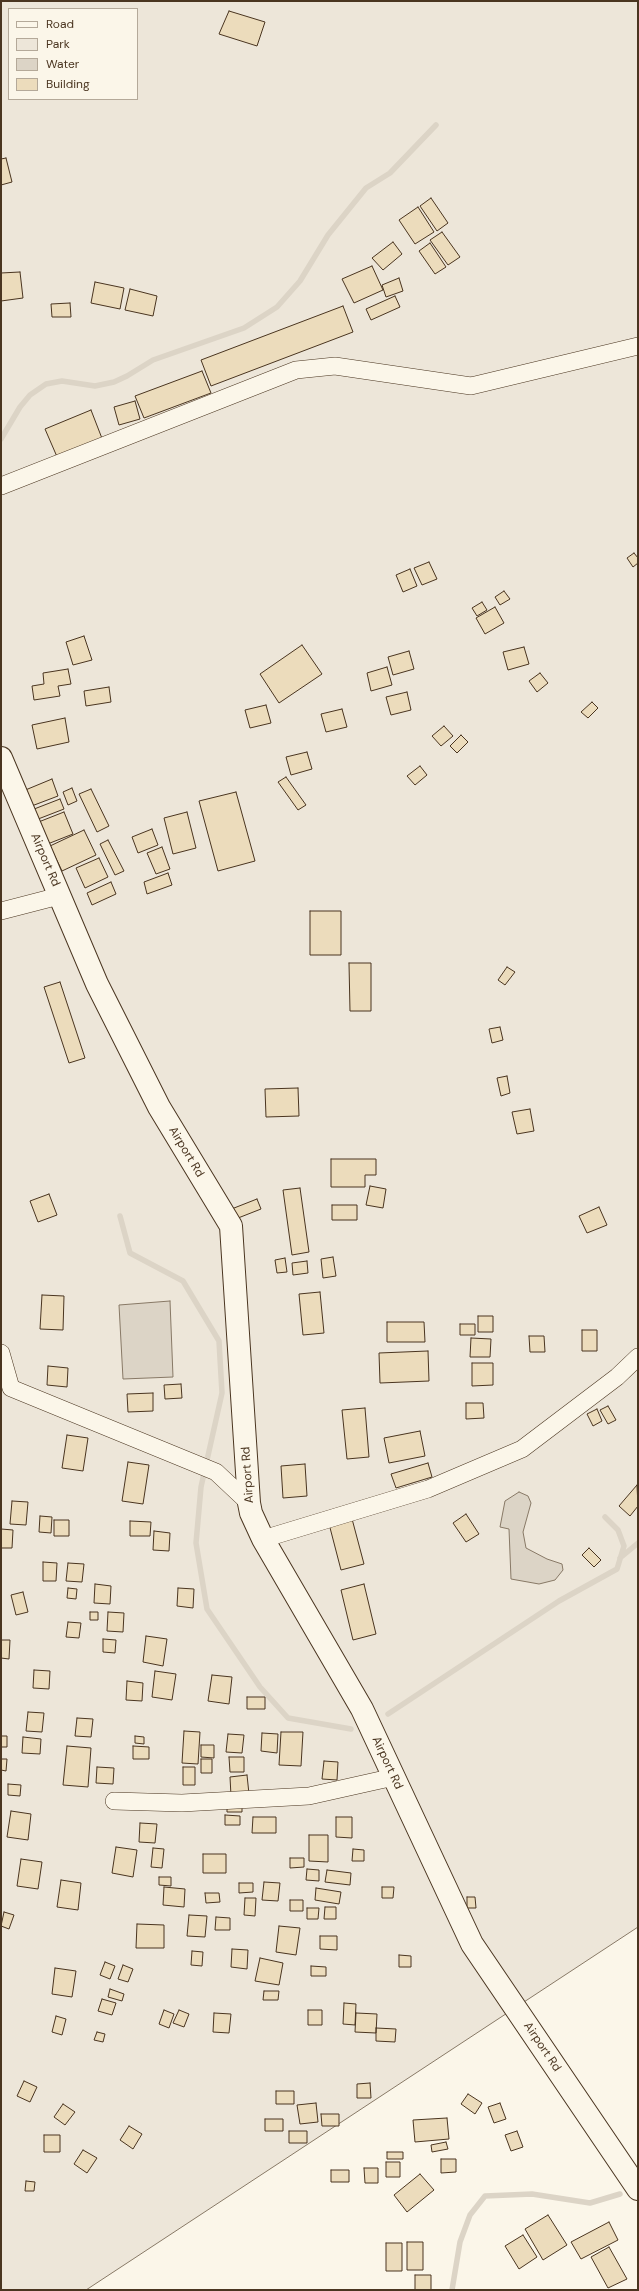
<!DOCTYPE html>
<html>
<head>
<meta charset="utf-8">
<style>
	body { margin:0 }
	#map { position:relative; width:639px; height:2291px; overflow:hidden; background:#fbf6e9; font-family:"DM Sans",sans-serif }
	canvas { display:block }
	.frame { position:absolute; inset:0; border:2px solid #4a3520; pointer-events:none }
	.legend { position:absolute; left:8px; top:8px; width:130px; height:92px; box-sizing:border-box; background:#fbf6e9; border:1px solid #b4a999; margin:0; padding:5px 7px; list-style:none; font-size:12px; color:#4a3520 }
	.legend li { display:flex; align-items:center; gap:8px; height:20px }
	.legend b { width:20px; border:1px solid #b4a999 }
</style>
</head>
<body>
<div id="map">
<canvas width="639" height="2291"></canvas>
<div class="frame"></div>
<ul class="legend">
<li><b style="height:5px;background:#fbf6e9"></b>Road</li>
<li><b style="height:11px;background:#ede6d9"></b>Park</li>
<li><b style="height:11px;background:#dcd4c6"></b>Water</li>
<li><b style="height:11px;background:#ecdcbc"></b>Building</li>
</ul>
</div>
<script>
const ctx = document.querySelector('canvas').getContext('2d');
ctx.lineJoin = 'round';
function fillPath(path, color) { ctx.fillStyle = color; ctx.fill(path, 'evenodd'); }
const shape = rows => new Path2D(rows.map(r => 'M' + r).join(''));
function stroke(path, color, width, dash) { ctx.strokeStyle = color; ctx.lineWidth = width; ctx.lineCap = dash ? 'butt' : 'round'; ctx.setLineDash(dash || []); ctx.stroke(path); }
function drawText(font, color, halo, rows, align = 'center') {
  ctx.font = font + ' "DM Sans",sans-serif'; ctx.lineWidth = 3; ctx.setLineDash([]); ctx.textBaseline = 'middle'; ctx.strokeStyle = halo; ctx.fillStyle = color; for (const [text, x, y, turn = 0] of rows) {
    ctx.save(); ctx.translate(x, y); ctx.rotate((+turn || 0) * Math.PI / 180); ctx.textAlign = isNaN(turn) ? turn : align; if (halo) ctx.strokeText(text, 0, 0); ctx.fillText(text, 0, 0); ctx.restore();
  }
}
const green = shape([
	[1,1,638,1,638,1927,86,2290,1,2290,1,1],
	[9,9,137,9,137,99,9,99,9,9]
]);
fillPath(green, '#ede6d9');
stroke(green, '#887966', 1);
const water = shape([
	[170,1301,173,1377,123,1379,119,1305,170,1301],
	[519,1492,528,1496,531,1503,523,1532,526,1548,547,1559,562,1564,563,1570,555,1580,539,1584,511,1579,509,1529,500,1527,505,1501,519,1492]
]);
fillPath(water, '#dcd4c6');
stroke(water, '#887966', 1);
stroke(shape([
	[1,439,20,407,30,395,46,384,62,381,95,386,114,382,127,376,153,360,244,328,277,307,300,281,328,235,366,188,390,173,436,125],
	[120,1216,130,1253,183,1281,219,1341,222,1393,201,1487,196,1543,207,1609,260,1687,288,1718,351,1729],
	[620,1558,638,1543],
	[388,1714,559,1601,617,1569,624,1546,618,1530,605,1517],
	[452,2290,460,2242,470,2215,485,2196,532,2194,590,2203,620,2194]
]), '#dcd4c6', 5.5);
const building = shape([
	[229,11,265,22,257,46,219,34,229,11],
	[6,158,12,182,1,185,1,159,6,158],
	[431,198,448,223,437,231,420,206,431,198],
	[418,207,434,232,415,244,399,220,418,207],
	[442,232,460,257,448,265,430,240,442,232],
	[393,242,402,254,383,270,372,258,393,242],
	[430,243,446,267,435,274,419,251,430,243],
	[372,266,383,290,354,303,342,279,372,266],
	[20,272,23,298,1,301,1,273,20,272],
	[399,278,403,291,386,297,382,285,399,278],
	[95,282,124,288,120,309,91,303,95,282],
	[130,289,157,296,153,316,125,310,130,289],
	[395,296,400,307,371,320,366,309,395,296],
	[70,303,71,317,52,317,51,304,70,303],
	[343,306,353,332,211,386,201,360,343,306],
	[202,371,211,393,144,418,135,396,202,371],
	[135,401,140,419,119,425,114,407,135,401],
	[91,410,103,441,58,459,45,429,91,410],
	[634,553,638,558,638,563,633,567,627,558,634,553],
	[429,562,437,579,422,585,414,568,429,562],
	[410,569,417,586,403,592,396,575,410,569],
	[504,591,510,599,500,605,495,597,504,591],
	[482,602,487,610,477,616,472,608,482,602],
	[495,607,504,623,485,634,476,618,495,607],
	[84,636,92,660,73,665,66,642,84,636],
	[302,645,322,674,279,703,260,674,302,645],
	[524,647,529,664,508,670,503,652,524,647],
	[409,651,414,669,393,675,388,657,409,651],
	[387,667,392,685,371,691,367,673,387,667],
	[68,669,71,684,58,686,60,696,34,700,32,686,44,684,43,673,68,669],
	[540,673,548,683,537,692,529,681,540,673],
	[109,687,111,702,86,706,84,691,109,687],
	[407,692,411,710,391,715,386,697,407,692],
	[592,702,598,708,588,718,581,712,592,702],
	[266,705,271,723,250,728,245,710,266,705],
	[342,709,347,727,326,732,321,714,342,709],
	[65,718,69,742,37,749,32,725,65,718],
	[444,726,453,736,441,746,432,736,444,726],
	[461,735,468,742,457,753,450,746,461,735],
	[307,752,312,769,291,775,286,757,307,752],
	[420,766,427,775,415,785,407,776,420,766],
	[286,777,306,805,298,810,278,782,286,777],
	[52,779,58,796,29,807,23,791,52,779],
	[72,788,77,801,68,805,63,792,72,788],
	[91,789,109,826,97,832,79,794,91,789],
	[236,792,255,861,218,871,199,801,236,792],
	[60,799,64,809,33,821,29,811,60,799],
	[64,812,73,834,45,845,36,823,64,812],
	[187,812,196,848,173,854,164,818,187,812],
	[152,829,158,845,138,853,132,837,152,829],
	[84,830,96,855,62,871,50,846,84,830],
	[108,840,124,871,115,875,100,844,108,840],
	[162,847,170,869,156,874,147,853,162,847],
	[99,858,108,877,85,888,76,868,99,858],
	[168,873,172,885,147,894,144,882,168,873],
	[111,882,116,894,92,905,87,893,111,882],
	[310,911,341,911,341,955,310,955,310,911],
	[349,963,371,963,371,1011,350,1011,349,963],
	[507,967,515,972,505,985,498,980,507,967],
	[60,982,85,1058,69,1063,44,987,60,982],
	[500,1027,503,1040,492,1043,489,1029,500,1027],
	[507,1076,510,1093,501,1096,497,1078,507,1076],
	[298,1088,299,1116,266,1117,265,1089,298,1088],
	[530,1109,534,1131,517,1134,512,1112,530,1109],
	[331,1159,376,1159,376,1175,365,1175,365,1187,331,1187,331,1159],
	[370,1186,386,1189,383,1208,366,1205,370,1186],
	[300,1188,309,1252,292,1255,283,1190,300,1188],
	[49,1194,57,1215,38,1222,30,1201,49,1194],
	[257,1199,261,1209,233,1220,229,1210,257,1199],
	[332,1205,357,1205,357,1220,332,1220,332,1205],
	[599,1207,607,1225,587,1233,579,1216,599,1207],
	[333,1257,336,1276,323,1278,321,1259,333,1257],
	[285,1258,287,1272,277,1273,275,1260,285,1258],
	[307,1261,308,1273,293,1275,292,1263,307,1261],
	[320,1292,324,1333,303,1335,299,1294,320,1292],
	[42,1295,64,1296,63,1330,40,1329,42,1295],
	[478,1316,493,1316,493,1332,478,1332,478,1316],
	[387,1322,424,1322,425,1342,387,1342,387,1322],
	[460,1324,475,1324,475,1335,460,1335,460,1324],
	[582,1330,597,1330,597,1351,582,1351,582,1330],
	[529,1336,544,1336,545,1352,530,1352,529,1336],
	[471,1338,491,1339,490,1357,470,1357,471,1338],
	[428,1351,429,1381,380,1383,379,1353,428,1351],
	[472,1363,493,1363,493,1385,472,1386,472,1363],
	[48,1366,68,1368,67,1387,47,1385,48,1366],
	[181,1384,182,1398,165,1399,164,1385,181,1384],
	[153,1393,153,1411,128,1412,127,1394,153,1393],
	[466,1403,483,1403,484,1418,466,1419,466,1403],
	[608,1406,616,1420,608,1424,600,1410,608,1406],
	[365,1408,369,1457,347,1459,342,1410,365,1408],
	[597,1409,602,1421,593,1426,587,1414,597,1409],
	[420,1431,425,1456,389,1463,384,1438,420,1431],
	[67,1435,88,1438,83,1471,62,1468,67,1435],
	[128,1462,149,1465,143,1504,122,1501,128,1462],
	[428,1463,432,1477,396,1488,391,1474,428,1463],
	[305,1464,307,1496,283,1498,281,1466,305,1464],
	[637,1485,638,1506,630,1516,619,1506,637,1485],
	[12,1501,28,1502,26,1525,10,1524,12,1501],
	[466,1514,479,1534,466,1542,453,1523,466,1514],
	[351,1515,364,1564,341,1570,328,1520,351,1515],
	[40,1516,52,1517,51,1533,39,1532,40,1516],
	[54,1520,69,1520,69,1536,54,1536,54,1520],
	[130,1521,151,1522,150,1536,130,1536,130,1521],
	[1,1529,13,1530,12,1548,1,1548,1,1529],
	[154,1531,170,1533,169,1551,153,1550,154,1531],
	[589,1548,601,1560,594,1567,582,1555,589,1548],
	[43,1562,57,1563,56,1581,43,1581,43,1562],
	[68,1563,84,1564,82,1582,66,1581,68,1563],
	[95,1584,111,1586,110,1604,94,1603,95,1584],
	[364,1584,376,1634,353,1640,341,1590,364,1584],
	[68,1588,77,1589,76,1599,67,1598,68,1588],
	[178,1588,194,1589,193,1608,177,1606,178,1588],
	[23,1592,28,1612,16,1615,11,1595,23,1592],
	[90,1612,98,1612,98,1620,90,1620,90,1612],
	[108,1612,124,1613,123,1632,107,1631,108,1612],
	[68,1622,81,1623,79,1638,66,1637,68,1622],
	[146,1636,167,1639,163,1666,143,1662,146,1636],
	[103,1639,116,1640,115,1653,103,1652,103,1639],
	[1,1640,10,1640,9,1659,1,1658,1,1640],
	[34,1670,50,1671,49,1689,33,1688,34,1670],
	[155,1671,176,1674,172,1700,152,1697,155,1671],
	[212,1675,232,1677,229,1704,208,1701,212,1675],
	[127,1681,143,1683,142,1701,126,1700,127,1681],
	[247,1697,265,1697,265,1709,247,1709,247,1697],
	[28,1712,44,1713,42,1732,26,1731,28,1712],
	[77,1718,93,1719,91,1737,75,1736,77,1718],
	[184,1731,200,1732,198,1764,182,1763,184,1731],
	[281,1732,303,1732,301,1766,279,1765,281,1732],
	[262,1733,278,1734,277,1753,261,1751,262,1733],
	[228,1734,244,1735,242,1753,226,1752,228,1734],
	[1,1736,7,1736,7,1747,1,1747,1,1736],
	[135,1736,144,1737,144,1744,135,1743,135,1736],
	[23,1737,41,1739,40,1754,22,1753,23,1737],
	[201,1745,214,1745,214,1758,201,1757,201,1745],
	[67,1746,91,1748,88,1787,63,1785,67,1746],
	[133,1746,149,1747,149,1759,133,1759,133,1746],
	[229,1757,244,1757,244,1772,230,1772,229,1757],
	[1,1759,7,1759,6,1771,1,1770,1,1759],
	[201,1759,212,1759,212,1773,201,1773,201,1759],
	[324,1761,338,1762,337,1780,322,1779,324,1761],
	[97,1767,114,1768,113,1784,96,1783,97,1767],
	[183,1767,195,1767,195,1785,183,1785,183,1767],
	[247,1775,249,1794,231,1796,230,1777,247,1775],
	[8,1784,21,1785,20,1796,8,1795,8,1784],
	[227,1802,242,1803,242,1812,227,1812,227,1802],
	[11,1811,31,1814,28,1840,7,1837,11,1811],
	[225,1815,240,1816,240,1825,225,1825,225,1815],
	[253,1817,276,1817,276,1833,252,1833,253,1817],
	[336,1817,352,1817,352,1838,336,1837,336,1817],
	[140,1823,157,1824,155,1843,139,1842,140,1823],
	[309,1835,328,1835,328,1862,309,1861,309,1835],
	[116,1847,137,1850,133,1877,112,1873,116,1847],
	[153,1848,164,1849,162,1868,151,1867,153,1848],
	[353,1849,364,1850,364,1861,352,1861,353,1849],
	[203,1854,226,1854,226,1873,203,1873,203,1854],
	[290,1858,304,1858,304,1867,290,1868,290,1858],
	[21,1859,42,1862,38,1889,17,1886,21,1859],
	[307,1869,319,1870,319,1881,306,1880,307,1869],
	[327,1870,351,1873,350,1885,325,1882,327,1870],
	[159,1877,171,1877,171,1886,159,1885,159,1877],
	[61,1880,81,1883,78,1910,57,1907,61,1880],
	[264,1882,280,1883,278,1901,262,1900,264,1882],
	[239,1883,253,1883,253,1892,239,1893,239,1883],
	[164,1887,185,1889,184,1907,163,1905,164,1887],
	[382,1887,394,1887,393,1898,382,1898,382,1887],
	[316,1888,341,1892,339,1904,315,1900,316,1888],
	[205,1893,219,1893,220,1902,206,1903,205,1893],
	[467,1897,475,1897,476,1908,467,1908,467,1897],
	[245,1898,256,1898,255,1916,244,1915,245,1898],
	[290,1900,303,1900,303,1911,290,1911,290,1900],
	[325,1907,336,1907,336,1919,324,1919,325,1907],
	[307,1908,319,1908,318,1919,307,1919,307,1908],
	[4,1912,14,1915,9,1929,1,1926,4,1912],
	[189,1915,207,1916,205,1937,187,1936,189,1915],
	[216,1917,230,1918,230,1930,215,1930,216,1917],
	[137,1924,164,1925,164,1948,136,1948,137,1924],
	[279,1926,300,1928,296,1955,276,1952,279,1926],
	[320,1936,337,1936,337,1950,320,1949,320,1936],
	[232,1949,248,1950,247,1969,231,1967,232,1949],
	[192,1951,203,1952,202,1966,191,1965,192,1951],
	[399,1955,411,1956,411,1967,399,1967,399,1955],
	[260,1958,283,1963,279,1985,255,1981,260,1958],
	[105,1962,115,1966,110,1979,100,1975,105,1962],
	[123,1965,133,1969,128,1982,118,1979,123,1965],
	[311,1966,326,1967,326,1976,311,1976,311,1966],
	[55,1968,76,1971,72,1997,52,1994,55,1968],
	[110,1989,124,1994,122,2001,108,1997,110,1989],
	[264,1991,279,1991,278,2000,263,2000,264,1991],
	[102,1999,116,2003,112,2015,98,2011,102,1999],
	[344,2003,356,2004,355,2025,343,2024,344,2003],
	[164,2010,174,2014,169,2028,159,2024,164,2010],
	[179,2010,189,2014,184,2027,173,2023,179,2010],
	[308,2010,322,2010,322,2025,308,2025,308,2010],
	[214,2013,231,2014,229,2033,213,2032,214,2013],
	[356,2013,377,2014,376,2033,355,2032,356,2013],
	[56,2016,66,2019,62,2035,52,2032,56,2016],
	[376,2028,396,2029,395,2042,376,2041,376,2028],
	[97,2032,105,2034,103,2042,94,2040,97,2032],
	[24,2081,37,2087,30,2102,17,2096,24,2081],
	[370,2083,371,2098,357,2098,357,2084,370,2083],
	[276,2091,294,2091,294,2104,276,2104,276,2091],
	[468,2094,482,2103,475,2114,461,2104,468,2094],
	[316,2103,318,2122,300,2124,297,2105,316,2103],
	[500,2103,506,2119,494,2123,488,2107,500,2103],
	[63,2104,75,2112,65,2125,54,2117,63,2104],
	[321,2114,339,2114,339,2126,322,2126,321,2114],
	[447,2118,449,2139,415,2142,413,2120,447,2118],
	[265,2119,283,2119,283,2131,265,2131,265,2119],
	[129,2126,142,2134,133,2149,120,2140,129,2126],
	[289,2131,307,2131,307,2143,289,2143,289,2131],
	[517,2131,523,2147,511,2151,505,2135,517,2131],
	[44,2135,60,2135,60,2152,44,2152,44,2135],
	[446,2142,448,2149,432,2152,431,2145,446,2142],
	[83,2150,97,2158,87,2173,74,2164,83,2150],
	[387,2152,403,2152,403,2159,387,2159,387,2152],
	[441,2159,456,2159,456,2172,441,2173,441,2159],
	[386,2162,400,2162,400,2177,386,2177,386,2162],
	[364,2168,378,2168,378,2183,365,2183,364,2168],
	[331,2170,349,2170,349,2182,331,2182,331,2170],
	[420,2174,434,2190,407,2212,394,2195,420,2174],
	[26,2181,35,2182,34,2191,25,2191,26,2181],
	[548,2215,567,2245,543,2260,525,2229,548,2215],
	[609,2222,618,2240,581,2259,571,2242,609,2222],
	[523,2235,537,2257,519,2269,505,2246,523,2235],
	[407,2242,423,2242,423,2270,407,2270,407,2242],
	[386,2243,402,2243,402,2271,386,2271,386,2243],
	[609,2247,627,2279,608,2288,591,2257,609,2247],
	[415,2275,431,2275,431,2290,415,2290,415,2275]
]);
fillPath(building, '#ecdcbc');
stroke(building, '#4a3520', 1);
const minor = shape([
	[1,486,296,370,335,366,471,386,638,346],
	[1,911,59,896],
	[1,1353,11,1388,216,1472,249,1503],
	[263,1539,428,1489,522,1449,617,1377,638,1357],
	[114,1801,182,1803,309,1796,394,1777]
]);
const secondary = shape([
	[1,758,97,984,159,1107,231,1226,249,1503,251,1513,263,1539,362,1709,472,1944,638,2189]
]);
stroke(minor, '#4a3520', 18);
stroke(secondary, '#4a3520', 24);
stroke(minor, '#fbf6e9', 17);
stroke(secondary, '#fbf6e9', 22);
drawText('12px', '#4a3520', '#fbf6e9', [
	["Airport Rd",45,860,67],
	["Airport Rd",186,1152,59],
	["Airport Rd",248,1475,-94],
	["Airport Rd",387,1763,65],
	["Airport Rd",542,2047,56]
]);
</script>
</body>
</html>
